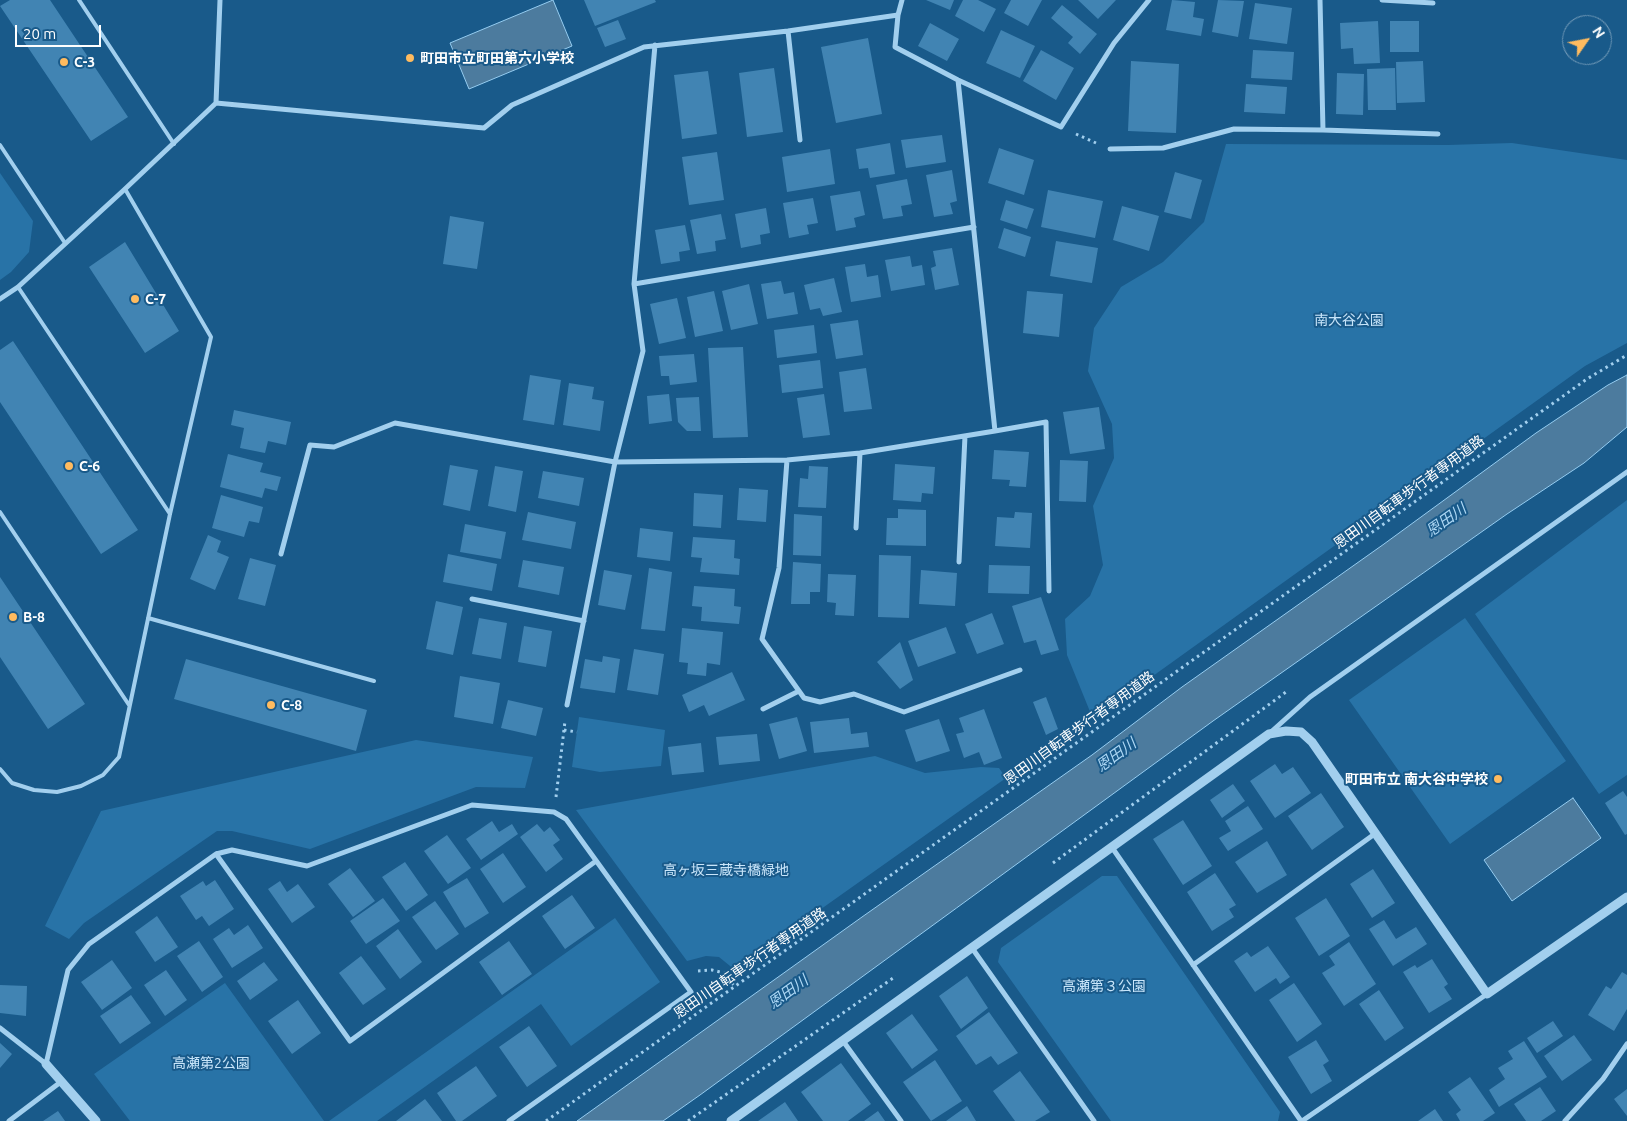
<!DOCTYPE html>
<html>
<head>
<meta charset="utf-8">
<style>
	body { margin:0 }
	#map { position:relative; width:1627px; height:1121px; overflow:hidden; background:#195a8a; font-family:Ubuntu,sans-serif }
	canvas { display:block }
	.north { position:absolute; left:1562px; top:15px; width:50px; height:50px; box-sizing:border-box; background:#195a8a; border:1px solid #759cb9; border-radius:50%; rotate:57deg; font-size:14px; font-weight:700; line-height:20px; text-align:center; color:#fff }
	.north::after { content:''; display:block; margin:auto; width:18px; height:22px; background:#ffbb5f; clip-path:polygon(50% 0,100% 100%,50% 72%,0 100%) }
	.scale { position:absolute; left:15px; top:25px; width:86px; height:22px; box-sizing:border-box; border:2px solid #fff; border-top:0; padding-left:6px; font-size:15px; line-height:18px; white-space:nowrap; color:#fff; -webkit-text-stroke:4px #195a8a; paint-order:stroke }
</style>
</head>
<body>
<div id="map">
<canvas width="1627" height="1121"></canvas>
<div class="north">N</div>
<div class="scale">20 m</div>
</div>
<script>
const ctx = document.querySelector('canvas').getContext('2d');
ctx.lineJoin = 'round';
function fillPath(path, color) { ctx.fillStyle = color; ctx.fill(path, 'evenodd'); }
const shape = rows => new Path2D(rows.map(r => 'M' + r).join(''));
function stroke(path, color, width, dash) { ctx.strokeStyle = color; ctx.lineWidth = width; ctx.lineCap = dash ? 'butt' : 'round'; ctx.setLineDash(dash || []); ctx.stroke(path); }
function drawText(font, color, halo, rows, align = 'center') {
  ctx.font = font + ' Ubuntu,"Noto Sans JP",sans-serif'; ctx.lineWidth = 4; ctx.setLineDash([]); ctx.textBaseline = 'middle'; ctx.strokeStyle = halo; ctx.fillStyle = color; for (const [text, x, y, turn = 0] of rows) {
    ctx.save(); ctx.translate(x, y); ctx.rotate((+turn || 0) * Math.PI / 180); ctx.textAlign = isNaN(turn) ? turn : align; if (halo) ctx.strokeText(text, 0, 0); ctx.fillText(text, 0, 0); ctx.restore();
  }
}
fillPath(shape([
	[1512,143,1627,160,1627,343,1585,366,1093,719,1067,655,1065,619,1090,596,1103,565,1093,506,1114,458,1112,424,1088,371,1094,328,1121,287,1163,262,1204,222,1226,144,1448,145],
	[0,173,33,221,29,252,11,272,0,280],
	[1627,500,1627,775,1599,794,1475,614],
	[1465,618,1566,761,1450,844,1349,700],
	[579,717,665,730,661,766,600,772,572,767],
	[416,740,533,757,525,788,476,787,310,849,232,831,217,831,84,923,69,939,45,926,101,811],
	[875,756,925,773,981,767,999,768,1006,778,735,970,719,957,706,956,687,961,576,810],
	[1102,876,1117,876,1280,1112,1278,1121,1111,1121,998,962,1001,948],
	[615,918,660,982,571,1046,541,1004,377,1121,329,1121],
	[225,983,324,1121,130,1121,94,1074]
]), '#2873a7');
const water = shape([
	[553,0,572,46,469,89,450,43,553,0],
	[1627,375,1627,427,1584,463,1507,514,1213,721,700,1095,663,1121,577,1121,862,917,1092,755,1182,687,1384,544,1536,433,1608,385,1627,375],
	[1573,798,1601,838,1512,901,1484,860,1573,798]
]);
fillPath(water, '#4c7b9e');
stroke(water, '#95ccf0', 1);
fillPath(shape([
	[10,0,50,0,128,117,91,141,0,6],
	[584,0,655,0,656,2,595,26],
	[926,0,954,0,950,10],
	[963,0,978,0,996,9,984,32,955,16],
	[1011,0,1042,0,1028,26,1004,13],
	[1078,0,1116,0,1098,19],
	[1172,0,1195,2,1193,17,1204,19,1201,36,1166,30],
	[1218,0,1244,1,1238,37,1212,32],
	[1255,3,1292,8,1287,44,1249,39],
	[1062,5,1097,34,1080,54,1068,43,1073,37,1051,18],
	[618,20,626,39,605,47,597,28],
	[1378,21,1380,63,1354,64,1353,48,1341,49,1340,23],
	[1390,21,1419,21,1419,52,1390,52],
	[930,23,959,39,947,61,918,46],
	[1001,30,1035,46,1020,78,986,63],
	[868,38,882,114,836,123,821,47],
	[1041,50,1074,68,1056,100,1023,81],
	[1253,50,1294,52,1292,80,1251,78],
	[1131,61,1179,64,1176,133,1128,131],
	[1423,61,1425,102,1397,103,1396,62],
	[774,68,783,132,747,137,739,73],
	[1395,68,1396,110,1368,110,1367,69],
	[708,71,717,134,682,139,674,75],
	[1337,73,1364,74,1363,115,1336,114],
	[1246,84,1287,87,1285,114,1244,112],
	[942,135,946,162,906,168,901,140],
	[890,143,895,174,870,178,868,168,859,169,856,149],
	[999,148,1034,160,1024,195,988,183],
	[830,149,835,184,787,192,782,157],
	[717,152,724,200,689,205,682,157],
	[952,170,957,201,950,203,953,214,934,217,926,175],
	[1175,172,1202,180,1191,219,1164,212],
	[907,179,912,204,901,206,903,216,883,219,876,185],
	[1048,190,1103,201,1095,238,1041,227],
	[860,191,865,215,854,218,856,227,836,231,830,196],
	[813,198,818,223,807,225,809,234,789,238,783,203],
	[1006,200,1034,209,1027,229,1000,220],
	[1122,206,1159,216,1149,251,1113,240],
	[766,208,770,233,760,235,761,244,741,248,735,214],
	[721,214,726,239,715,241,716,251,697,254,690,220],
	[450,216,484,222,477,269,443,264],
	[685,225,690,250,679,252,680,261,661,264,655,230],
	[1004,228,1031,237,1025,257,998,248],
	[1056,241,1098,248,1092,283,1050,276],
	[125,242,179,331,145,353,89,267],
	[952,248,959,285,935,290,931,268,936,266,933,251],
	[910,256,912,267,922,265,925,285,891,291,885,260],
	[865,264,867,277,878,275,881,297,851,302,845,267],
	[834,278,842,312,823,316,820,308,810,310,804,285],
	[781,281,784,294,794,292,798,314,767,319,761,284],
	[749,284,758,324,731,330,722,291],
	[714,291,723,331,695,337,687,297],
	[1027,291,1063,294,1059,337,1023,333],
	[677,298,686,338,659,344,650,304],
	[858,320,863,355,836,359,830,324],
	[814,325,817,353,777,358,774,330],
	[13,341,138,530,101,554,0,402,0,350],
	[743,347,748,437,713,438,708,348],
	[694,354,697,382,670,385,669,376,661,376,659,356],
	[820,360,823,388,782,393,779,365],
	[866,368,872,409,844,412,839,372],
	[530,375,561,380,554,425,523,420],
	[569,383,594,387,592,399,604,401,600,431,563,425],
	[669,394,672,421,649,424,647,396],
	[824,394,830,435,803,438,797,398],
	[699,397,701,431,687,431,678,422,676,398],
	[1099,407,1105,449,1070,454,1063,412],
	[234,410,291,422,286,445,268,441,265,453,240,448,244,428,231,425],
	[994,450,1029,452,1026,487,1009,486,1010,480,992,479],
	[228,454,263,463,260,472,281,477,277,491,265,488,262,498,220,487],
	[1060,460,1088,461,1086,502,1059,501],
	[895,464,935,467,933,494,922,493,921,502,893,500],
	[450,465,478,470,470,511,443,505],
	[495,466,523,471,516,512,488,506],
	[809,466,828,467,826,508,798,507,800,478,808,479],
	[543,471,584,478,579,506,538,498],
	[739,488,768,490,766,522,737,520],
	[694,493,723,495,721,528,693,526],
	[221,495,263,507,259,523,249,521,244,537,212,528],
	[898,509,926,510,926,546,886,545,887,518,898,518],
	[528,512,576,522,571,549,522,540],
	[1015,512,1032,513,1030,548,995,546,997,517,1014,518],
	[794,514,822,516,821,556,793,555],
	[465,524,506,532,501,559,460,552],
	[640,528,673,532,670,561,637,557],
	[208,535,221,541,217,552,229,557,215,590,190,579],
	[693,537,735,540,734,558,740,559,739,575,700,572,702,558,691,557],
	[448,554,497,564,492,591,443,582],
	[879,555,911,556,909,618,878,617],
	[250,558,276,565,265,606,238,599],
	[523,560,564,567,559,595,518,587],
	[793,562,821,564,820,592,810,592,810,604,791,604],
	[989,565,1030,566,1029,594,988,593],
	[649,568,672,572,665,631,641,629],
	[604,570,632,575,625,610,598,605],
	[921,570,957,573,955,606,919,604],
	[828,574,856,575,854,616,835,615,836,603,827,602],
	[0,577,85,704,48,729,0,657],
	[694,586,735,589,734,606,741,607,739,624,701,621,702,607,692,606],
	[1041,597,1059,650,1041,655,1036,640,1024,643,1012,606],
	[436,601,463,607,453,655,426,649],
	[992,613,1004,644,977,654,965,624],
	[479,618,507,623,501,659,472,654],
	[524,626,552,631,546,667,518,662],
	[946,627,956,653,918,667,908,641],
	[682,628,723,632,720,665,707,663,706,676,687,674,688,663,679,662],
	[900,642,913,680,900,689,877,662],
	[634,649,664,654,658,695,627,690],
	[603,656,620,659,615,693,580,688,585,659,602,662],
	[186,659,367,710,356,751,174,699],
	[732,672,745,700,709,716,704,705,689,712,682,695],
	[460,676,500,683,493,724,454,717],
	[1046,697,1058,729,1046,735,1033,702],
	[508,700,543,708,536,736,501,728],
	[984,709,1002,758,984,765,979,752,964,758,956,734,964,732,959,718],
	[797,717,807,751,779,759,769,724],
	[849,718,851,734,867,732,869,747,814,753,810,722],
	[939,719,950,751,916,762,905,730],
	[757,734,760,761,719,765,716,737],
	[701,743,704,772,672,775,668,747],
	[1275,764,1282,774,1293,767,1311,793,1275,818,1250,781],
	[1233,784,1245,801,1222,818,1210,800],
	[1623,791,1627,797,1627,834,1625,835,1605,803],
	[1321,793,1344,827,1312,850,1288,816],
	[1248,806,1263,829,1228,851,1219,838,1231,831,1225,821],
	[1183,820,1212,866,1183,885,1153,839],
	[492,821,499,832,512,824,518,834,481,860,466,839],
	[537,824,544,832,550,827,560,840,553,845,563,859,546,872,520,837],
	[447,835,471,868,448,884,424,851],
	[1267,841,1287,875,1257,893,1235,862],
	[503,853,526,887,503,903,480,869],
	[405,862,428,895,406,911,382,877],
	[350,868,375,901,353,917,328,884],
	[1373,869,1395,903,1372,918,1350,884],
	[1215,873,1236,905,1229,909,1234,917,1212,931,1187,892],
	[467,878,489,913,465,928,443,892],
	[215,880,234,909,209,926,202,916,196,920,180,896,203,881,206,886],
	[280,881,287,892,298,884,315,907,292,923,268,889],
	[572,895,595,928,565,949,542,916],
	[383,898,400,921,366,944,350,921],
	[1326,898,1350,936,1319,956,1295,918],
	[435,901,459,934,436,950,412,917],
	[157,916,178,947,155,962,135,932],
	[1384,920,1396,939,1416,927,1427,944,1393,966,1369,929],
	[248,925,263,948,232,968,213,939,229,928,234,935],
	[398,929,422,962,400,979,376,946],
	[199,941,223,977,202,992,177,956],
	[509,941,532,974,502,995,479,962],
	[1349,942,1376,984,1344,1006,1322,973,1335,965,1329,956],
	[1268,946,1290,977,1280,984,1276,978,1255,992,1234,961,1247,952,1251,957],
	[361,956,386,989,363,1005,339,973],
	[1432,959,1448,984,1444,987,1452,999,1429,1013,1403,972,1415,965,1417,968],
	[112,960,132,988,102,1010,81,982],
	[264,962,278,980,250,1000,237,981],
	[166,970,187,1000,165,1016,144,985],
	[1622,972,1627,975,1627,1009,1614,1031,1588,1015,1606,986,1611,989],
	[967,976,988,1008,961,1029,939,996],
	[1294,983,1322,1024,1297,1042,1269,1000],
	[0,985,27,986,26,1016,0,1013],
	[1379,990,1404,1028,1385,1041,1359,1004],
	[131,995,151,1023,120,1044,100,1016],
	[298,1000,321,1033,292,1054,268,1021],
	[989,1012,1018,1053,998,1065,991,1056,976,1065,956,1036],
	[912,1014,938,1050,912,1069,886,1033],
	[1553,1021,1563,1036,1537,1053,1527,1038],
	[529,1026,557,1066,527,1087,499,1047],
	[1574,1035,1592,1060,1562,1081,1544,1056],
	[1316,1040,1329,1061,1323,1065,1332,1081,1311,1094,1288,1057],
	[1524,1041,1547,1077,1499,1107,1489,1090,1505,1079,1498,1068,1513,1059,1508,1051],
	[0,1043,12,1054,0,1068],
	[935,1060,962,1101,931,1121,903,1082],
	[841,1063,871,1104,848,1121,823,1121,801,1092],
	[476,1066,497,1096,462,1121,456,1121,437,1093],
	[1020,1071,1050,1112,1035,1121,1015,1121,993,1091],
	[1470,1077,1495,1113,1483,1121,1460,1121,1456,1114,1461,1110,1448,1092],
	[1540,1087,1556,1111,1541,1121,1526,1121,1514,1104],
	[1627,1089,1627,1116,1614,1099],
	[425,1099,442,1121,396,1121],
	[785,1102,798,1121,758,1121],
	[967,1106,976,1121,946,1121],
	[1435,1109,1443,1121,1418,1121],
	[58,1111,65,1121,43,1121],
	[878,1111,885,1121,864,1121]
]), '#4184b3');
stroke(shape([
	[1076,134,1096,143],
	[564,730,577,732],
	[556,797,565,721],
	[1053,863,1286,692],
	[698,971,712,970,724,973,735,987],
	[546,1121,1587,379,1627,355],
	[688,1121,896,976]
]), '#a2cfee', 3, [2.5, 4]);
stroke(shape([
	[79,0,174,144],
	[0,145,65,243],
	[18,287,170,514],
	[0,512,129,705],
	[148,618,374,681],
	[0,769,12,783,34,790,57,792,81,786,103,775,119,757,170,514,211,337,125,189]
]), '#a2cfee', 4);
stroke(shape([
	[902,0,898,15,895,47,958,80,1061,127,1114,43,1149,0],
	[1320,0,1323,130],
	[1382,0,1433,3],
	[788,31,800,140],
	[216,103,484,128,512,105,644,47,788,31,898,15],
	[1110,149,1163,148,1234,129,1323,130,1438,134],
	[634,284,974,227],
	[0,299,18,287,125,189,216,103,220,0],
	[995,431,1046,422,1049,591],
	[787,460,779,568,762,639,804,698,820,702,854,694,904,712,1020,670],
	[856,528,860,453],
	[281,554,310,445,334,447,395,423,615,462,787,460,860,453,995,431,958,80],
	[959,562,965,436],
	[472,599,584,621],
	[567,705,615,462,643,351,634,284,655,45],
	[763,709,799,691],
	[1271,732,1310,697,1627,472],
	[1111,846,1301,1121],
	[216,854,350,1041,596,861],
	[972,948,1094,1121],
	[1193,965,1376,833],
	[0,1028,46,1064,68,970,89,944,216,854,232,850,307,866,472,805,554,812,566,819,691,992,509,1121],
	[843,1041,901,1121],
	[9,1121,62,1081],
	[1302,1121,1487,994],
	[1565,1121,1603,1079,1627,1044]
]), '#a2cfee', 5);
stroke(shape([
	[46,1064,96,1121],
	[731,1121,1269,734,1286,731,1301,732,1312,742,1487,994,1627,897]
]), '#a2cfee', 9);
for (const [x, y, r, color] of [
	[410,58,5,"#ffbb5f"],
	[64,62,5,"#ffbb5f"],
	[135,299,5,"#ffbb5f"],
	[69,466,5,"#ffbb5f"],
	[13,617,5,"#ffbb5f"],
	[271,705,5,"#ffbb5f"],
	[1498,779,5,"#ffbb5f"]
]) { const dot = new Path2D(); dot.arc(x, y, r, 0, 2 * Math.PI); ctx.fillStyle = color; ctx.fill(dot); stroke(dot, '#195a8a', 2); }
drawText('bold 14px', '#fff', '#195a8a', [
	["町田市立町田第六小学校",420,58],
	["C-3",74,62],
	["C-7",145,299],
	["C-6",79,466],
	["B-8",23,617],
	["C-8",281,705],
	["町田市立 南大谷中学校",1488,779,"right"]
], 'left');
drawText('14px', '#c8e5fa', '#195a8a', [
	["南大谷公園",1349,320],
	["高ヶ坂三蔵寺橋緑地",726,870],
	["高瀬第３公園",1104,986],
	["高瀬第2公園",211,1063]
]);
drawText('14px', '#fff', '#195a8a', [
	["恩田川自転車歩行者専用道路",1409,492,-36],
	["恩田川自転車歩行者専用道路",1079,728,-36],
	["恩田川自転車歩行者専用道路",750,963,-35]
]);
drawText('italic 15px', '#aed8f5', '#195a8a', [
	["恩田川",1446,520,-35],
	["恩田川",1116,755,-36],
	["恩田川",788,992,-36]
]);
</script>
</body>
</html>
